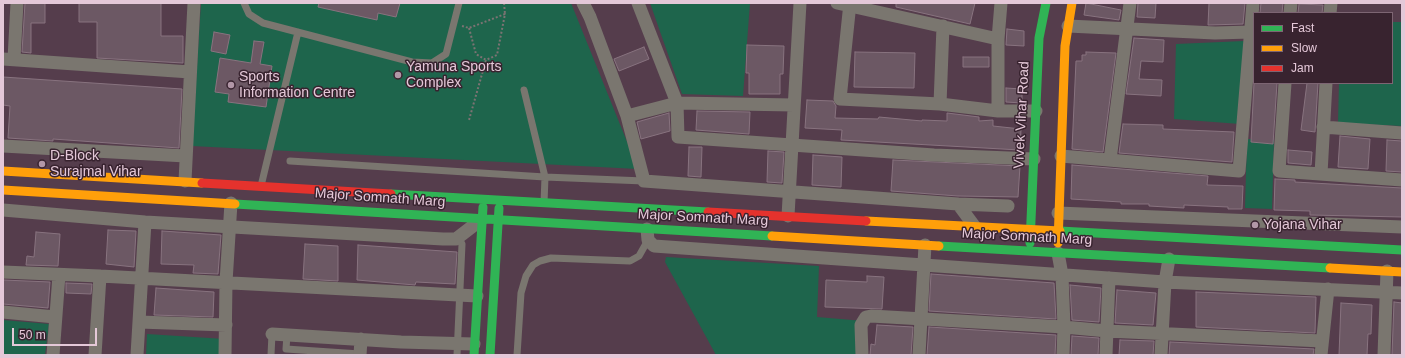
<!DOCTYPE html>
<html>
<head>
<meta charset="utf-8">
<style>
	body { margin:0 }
	#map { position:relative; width:1405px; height:358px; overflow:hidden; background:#553d4c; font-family:Arial,sans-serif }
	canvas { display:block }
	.frame { position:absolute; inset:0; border:4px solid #e4c8d8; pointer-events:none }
	.legend { position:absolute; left:1253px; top:12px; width:140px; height:72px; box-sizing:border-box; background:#38232f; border:1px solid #7d6573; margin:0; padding:5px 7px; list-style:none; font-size:12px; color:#e4c8d8 }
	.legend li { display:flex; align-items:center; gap:8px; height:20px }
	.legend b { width:20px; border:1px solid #7d6573 }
	.scale { position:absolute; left:12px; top:328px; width:85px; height:18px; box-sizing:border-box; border:2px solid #e4c8d8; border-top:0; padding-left:5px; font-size:12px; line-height:14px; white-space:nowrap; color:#e4c8d8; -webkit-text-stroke:3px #38232f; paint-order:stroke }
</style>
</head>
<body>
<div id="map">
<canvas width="1405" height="358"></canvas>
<div class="frame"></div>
<ul class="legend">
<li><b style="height:5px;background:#30b455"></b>Fast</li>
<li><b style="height:5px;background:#ff9f0a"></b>Slow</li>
<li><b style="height:5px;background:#e5322d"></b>Jam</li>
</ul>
<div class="scale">50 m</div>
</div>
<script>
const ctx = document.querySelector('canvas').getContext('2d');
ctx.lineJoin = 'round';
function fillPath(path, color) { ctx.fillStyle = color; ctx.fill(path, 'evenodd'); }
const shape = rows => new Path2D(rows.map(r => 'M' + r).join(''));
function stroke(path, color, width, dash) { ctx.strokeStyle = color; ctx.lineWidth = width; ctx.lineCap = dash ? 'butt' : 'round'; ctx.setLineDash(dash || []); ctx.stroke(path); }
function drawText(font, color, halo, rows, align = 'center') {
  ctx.font = font + ' Arial,sans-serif'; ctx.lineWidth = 3; ctx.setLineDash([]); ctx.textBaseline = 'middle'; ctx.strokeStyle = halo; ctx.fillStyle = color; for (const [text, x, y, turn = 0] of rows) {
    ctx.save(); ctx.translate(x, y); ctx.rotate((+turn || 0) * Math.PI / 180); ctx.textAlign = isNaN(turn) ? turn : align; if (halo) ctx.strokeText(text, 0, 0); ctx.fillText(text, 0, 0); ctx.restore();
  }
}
fillPath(shape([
	[201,3,571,3,638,169,192,146],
	[650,3,750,3,743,96,682,94],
	[1392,22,1402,22,1402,126,1338,123,1339,83,1392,83],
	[1244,41,1240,124,1174,119,1176,44],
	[1247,139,1274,140,1272,209,1245,208],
	[666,257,819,266,817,317,864,321,861,355,716,355,665,262],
	[3,320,49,324,45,355,3,355],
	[147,334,225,339,224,355,146,355]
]), '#1e654c');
const building = shape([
	[25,3,45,3,45,23,31,23,31,53,22,52,25,3],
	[79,3,161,3,161,36,183,36,183,63,97,58,97,22,79,22,79,3],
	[319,3,400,3,396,17,378,13,377,20,318,7,319,3],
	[896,3,975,3,970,24,896,7,896,3],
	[1086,3,1121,10,1119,20,1084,15,1086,3],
	[1138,3,1156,3,1155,18,1137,17,1138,3],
	[1209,3,1245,3,1243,24,1208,25,1209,3],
	[1261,3,1283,3,1282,13,1260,13,1261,3],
	[1299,4,1323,5,1322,13,1298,13,1299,4],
	[1007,29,1024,31,1024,46,1006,45,1007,29],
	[214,32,230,35,226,54,211,51,214,32],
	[1134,38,1164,40,1163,62,1141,61,1139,79,1162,80,1161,96,1126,94,1134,38],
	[254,41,264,42,260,64,272,66,266,107,228,102,229,94,215,92,220,58,251,63,254,41],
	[747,45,784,46,783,74,780,74,780,94,749,94,749,73,746,73,747,45],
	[644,47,649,59,619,71,614,59,644,47],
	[855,52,915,53,914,88,854,87,855,52],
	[1086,52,1116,53,1103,152,1072,149,1076,61,1082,61,1082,55,1086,55,1086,52],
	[963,57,989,57,989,67,963,67,963,57],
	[3,77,182,89,179,148,53,139,53,141,8,138,10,106,3,105,3,77],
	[1254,83,1277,83,1273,144,1251,142,1254,83],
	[1307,83,1318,83,1315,132,1301,130,1307,83],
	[1006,88,1022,89,1022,103,1006,102,1006,88],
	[807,100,833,101,836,106,835,118,878,119,879,117,922,121,922,120,947,121,947,113,979,117,979,121,993,120,993,126,1021,129,1020,150,841,140,842,130,805,128,807,100],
	[697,111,750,112,749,134,696,130,697,111],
	[669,113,670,131,641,139,637,122,669,113],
	[1123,124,1163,125,1163,129,1234,132,1232,162,1119,153,1123,124],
	[1340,136,1370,139,1368,169,1338,167,1340,136],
	[1387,140,1402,141,1402,172,1386,171,1387,140],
	[689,147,702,147,701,177,688,176,689,147],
	[1288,150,1312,152,1311,165,1288,163,1288,150],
	[768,151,784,152,782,183,767,182,768,151],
	[813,155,842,157,841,187,812,185,813,155],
	[893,160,1020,166,1018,197,958,196,891,191,893,160],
	[1072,165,1208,176,1207,185,1243,186,1242,209,1228,209,1228,207,1184,205,1184,208,1166,207,1149,206,1149,204,1121,204,1121,202,1071,199,1072,165],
	[1275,179,1295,180,1295,182,1402,188,1402,217,1310,215,1310,211,1274,210,1275,179],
	[108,230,136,231,134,267,106,264,108,230],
	[162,231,221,235,218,274,193,273,194,265,161,264,162,231],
	[36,232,60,234,58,266,26,265,27,256,34,257,36,232],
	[305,244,338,246,338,281,303,279,305,244],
	[358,245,457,252,455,284,416,282,415,285,357,280,358,245],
	[931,274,1054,283,1056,319,929,311,931,274],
	[867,276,884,277,882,309,825,307,826,280,867,282,867,276],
	[3,280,50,282,48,308,3,304,3,280],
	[66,283,92,284,91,294,66,293,66,283],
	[1070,285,1101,288,1099,322,1072,320,1070,285],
	[156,288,214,292,213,317,154,315,156,288],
	[1117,290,1156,293,1153,325,1115,323,1117,290],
	[1196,292,1316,297,1315,333,1196,327,1196,292],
	[1394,302,1402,303,1402,355,1392,355,1394,302],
	[1341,303,1372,305,1371,334,1368,334,1367,355,1339,355,1341,303],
	[877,325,913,327,911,355,870,355,871,344,875,345,877,325],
	[929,327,1056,335,1055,355,927,355,929,327],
	[1072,336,1099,338,1098,355,1071,355,1072,336],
	[1120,340,1154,341,1153,355,1119,355,1120,340],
	[1170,342,1314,349,1313,355,1169,355,1170,342]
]);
fillPath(building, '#6c5864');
stroke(building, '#88737f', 1);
stroke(shape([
	[504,3,505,14],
	[462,26,469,28,505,14,497,55,486,60,469,120],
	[469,28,476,54,486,60]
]), '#7c7373', 2, [2, 2]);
stroke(shape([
	[244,3,249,14,263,23,412,62,432,63,446,54,459,3],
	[524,90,545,177,544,203],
	[290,161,545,177,644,181],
	[261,186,298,32],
	[287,335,286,349,360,354],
	[271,355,272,334],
	[457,355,462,244,458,237],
	[517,355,521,293,526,276,533,265,540,261,551,258,630,261,639,256,648,240]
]), '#7a766f', 7);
stroke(shape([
	[583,3,590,17,627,116,644,181,958,204,975,227],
	[638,3,677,103,678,137,934,155,1034,159],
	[837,3,998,39],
	[850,3,840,99,940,104,998,111,1036,111],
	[1290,13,1291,3],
	[1330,13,1331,3],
	[1068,26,1215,33,1251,32],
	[3,59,190,72],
	[14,59,17,3],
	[1285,83,1279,171,1402,180],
	[940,104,943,26],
	[998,111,998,39,1001,3],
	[627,116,677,103,794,105],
	[1323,127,1402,133],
	[3,146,186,156],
	[1061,156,1239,171,1253,3],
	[1110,160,1130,3],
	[1321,174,1326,83],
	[185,181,194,3],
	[958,204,1008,206],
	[3,210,145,222,443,239,456,239,482,219],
	[1058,213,1402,227],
	[788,216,800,3],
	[647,229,648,240,654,246,1165,282,1402,293],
	[1058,253,1062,275,1064,327,1063,355],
	[3,272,100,276,477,296],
	[3,312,55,317],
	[139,322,226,325],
	[272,334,401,342,474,344],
	[53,355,59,275],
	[95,355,100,276],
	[137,355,145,222],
	[225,355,226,282,231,203],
	[360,355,361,339],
	[862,355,861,325,866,317,871,316,1064,327,1107,331,1322,341],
	[919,355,925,245],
	[1106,355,1109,278],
	[1161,355,1165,282,1169,259],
	[1321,355,1328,289],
	[1384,355,1387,271]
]), '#7a766f', 13);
stroke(shape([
	[391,194,708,212],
	[235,204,772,236],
	[1060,231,1402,250],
	[1030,243,1039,38,1046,3],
	[939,246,1330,268],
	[474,355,483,207],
	[490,355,499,208]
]), '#30b455', 9);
stroke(shape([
	[3,171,202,183],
	[3,190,235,204],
	[866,221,1060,231],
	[772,236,939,246],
	[1058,243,1065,46,1072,3],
	[1330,268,1402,272]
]), '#ff9f0a', 9);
stroke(shape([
	[202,183,391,194],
	[708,212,866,221]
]), '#e5322d', 9);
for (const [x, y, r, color] of [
	[398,75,4,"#b297a7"],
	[231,85,4,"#b297a7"],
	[42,164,4,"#b297a7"],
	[1255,225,4,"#b297a7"]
]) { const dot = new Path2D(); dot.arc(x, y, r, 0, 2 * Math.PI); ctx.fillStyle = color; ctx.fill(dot); stroke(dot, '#38232f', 1.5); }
drawText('14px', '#e4c8d8', '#38232f', [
	["Yamuna Sports",406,67],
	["Complex",406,83],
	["Sports",239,77],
	["Information Centre",239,93],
	["D-Block",50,156],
	["Surajmal Vihar",50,172],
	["Yojana Vihar",1263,225]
], 'left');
drawText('14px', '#e4c8d8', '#38232f', [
	["Vivek Vihar Road",1022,115,-87],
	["Major Somnath Marg",380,198,4],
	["Major Somnath Marg",703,218,3],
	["Major Somnath Marg",1027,237,3]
]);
</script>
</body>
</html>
